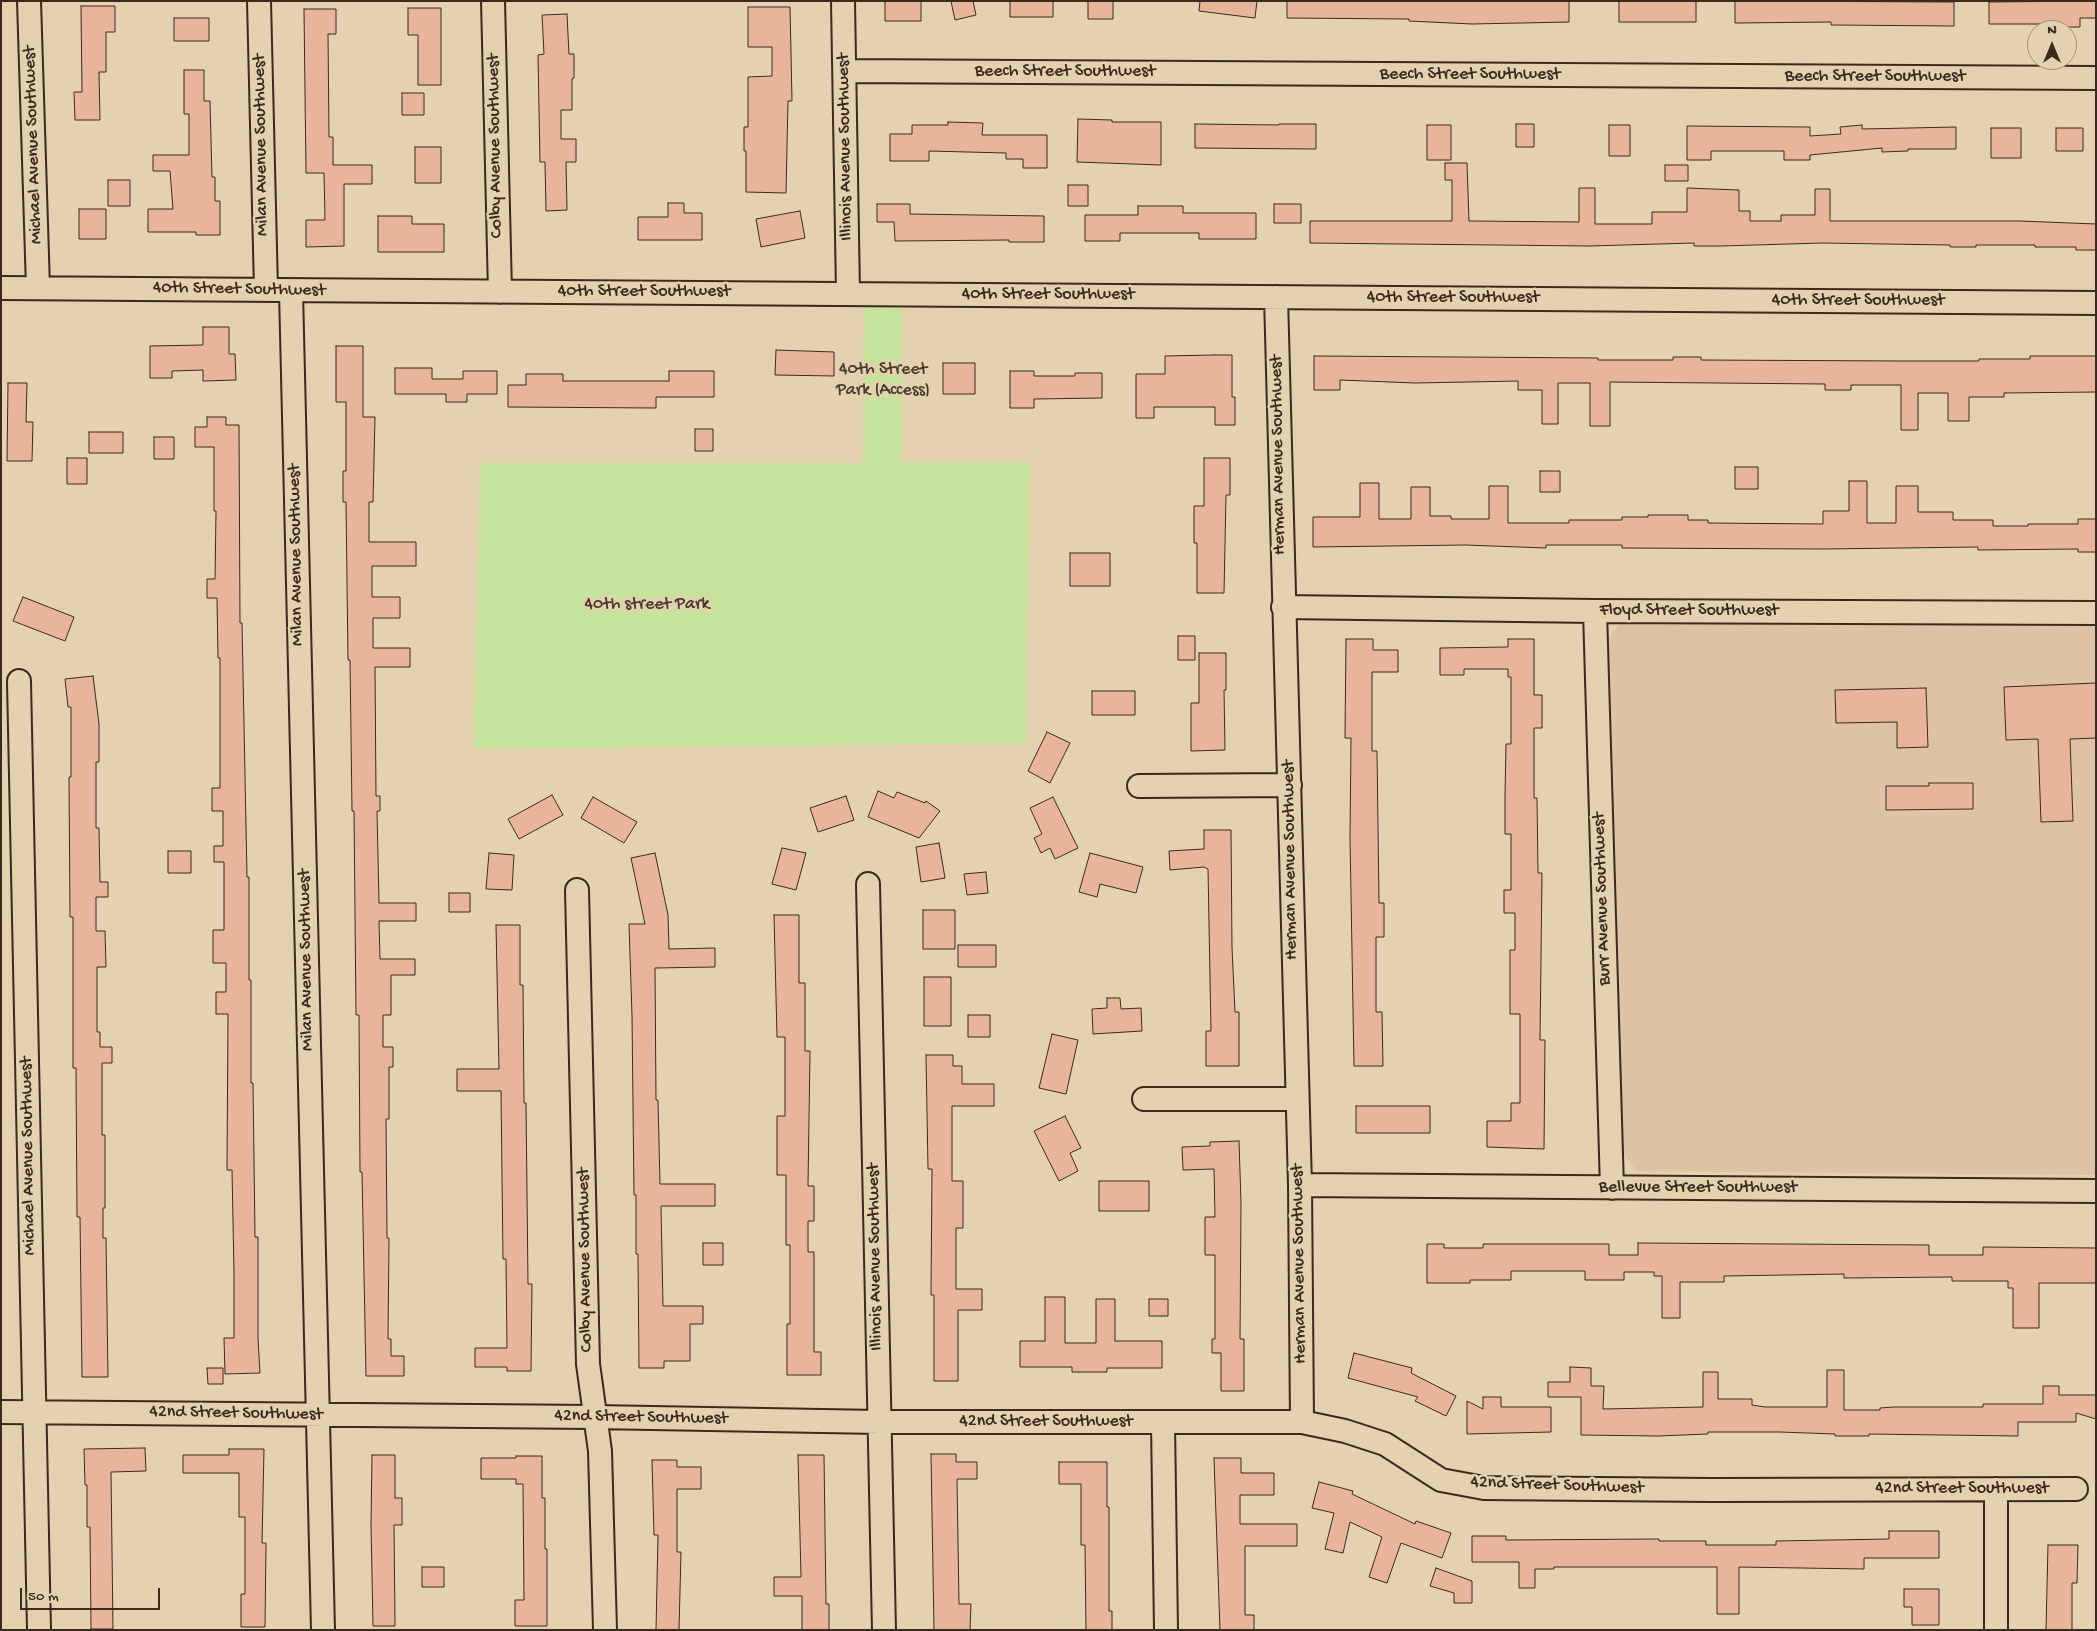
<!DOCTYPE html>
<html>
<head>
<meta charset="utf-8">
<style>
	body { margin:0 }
	#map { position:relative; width:2097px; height:1631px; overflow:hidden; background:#e3d1af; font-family:"Gochi Hand",sans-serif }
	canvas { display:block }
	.frame { position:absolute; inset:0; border:2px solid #3b2a1e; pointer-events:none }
	.north { position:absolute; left:2027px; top:20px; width:50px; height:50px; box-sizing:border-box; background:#e3d1af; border:1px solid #a08e75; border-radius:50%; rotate:0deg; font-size:14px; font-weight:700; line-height:20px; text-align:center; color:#3b2a1e }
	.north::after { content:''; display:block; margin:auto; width:18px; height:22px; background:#3b2a1e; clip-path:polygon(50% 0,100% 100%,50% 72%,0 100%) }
	.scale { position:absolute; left:20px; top:1588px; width:140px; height:22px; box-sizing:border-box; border:2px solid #3b2a1e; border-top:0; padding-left:6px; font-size:15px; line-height:18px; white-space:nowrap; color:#3b2a1e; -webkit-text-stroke:4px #e3d1af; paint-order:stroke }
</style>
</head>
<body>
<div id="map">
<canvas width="2097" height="1631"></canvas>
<div class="frame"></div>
<div class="north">N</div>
<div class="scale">50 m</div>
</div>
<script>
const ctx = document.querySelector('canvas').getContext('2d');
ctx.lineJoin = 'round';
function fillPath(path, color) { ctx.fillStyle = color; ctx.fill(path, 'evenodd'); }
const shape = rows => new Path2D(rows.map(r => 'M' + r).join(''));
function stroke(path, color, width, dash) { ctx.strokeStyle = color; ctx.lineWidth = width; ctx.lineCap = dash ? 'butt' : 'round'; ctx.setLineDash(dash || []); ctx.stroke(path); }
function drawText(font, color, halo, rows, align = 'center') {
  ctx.font = font + ' "Gochi Hand",sans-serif'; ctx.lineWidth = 5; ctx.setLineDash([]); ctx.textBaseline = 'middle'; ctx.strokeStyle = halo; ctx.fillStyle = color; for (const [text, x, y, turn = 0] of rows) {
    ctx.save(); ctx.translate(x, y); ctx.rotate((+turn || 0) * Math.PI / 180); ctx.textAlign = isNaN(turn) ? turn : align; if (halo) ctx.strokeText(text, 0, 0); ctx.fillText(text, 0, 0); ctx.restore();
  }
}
fillPath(shape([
	[1622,622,2096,623,2096,1175,1637,1171,1619,1149,1608,638]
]), '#ddc3a3');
fillPath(shape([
	[902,294,901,462,1029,462,1026,743,474,749,480,463,863,463,864,299]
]), '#c5e39b');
const building = shape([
	[885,1,921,1,921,21,885,21,885,1],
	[951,1,973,1,976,15,955,20,951,1],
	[1010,1,1053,1,1053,17,1010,17,1010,1],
	[1088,1,1113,1,1113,19,1088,19,1088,1],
	[1200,1,1257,1,1255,18,1199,11,1200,1],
	[1287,1,1569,1,1569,22,1472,24,1409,21,1409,19,1287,18,1287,1],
	[1619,1,1696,1,1696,22,1619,22,1619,1],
	[1735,1,1954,2,1954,26,1831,25,1831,22,1735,23,1735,1],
	[2096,1,2096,18,2080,18,2080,27,2053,27,2053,24,1989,24,1989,2,2096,1],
	[81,6,115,6,115,32,106,32,106,72,99,72,100,120,75,120,74,92,82,92,81,6],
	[748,7,790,7,792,101,788,101,786,193,746,192,746,151,744,151,744,127,748,127,748,77,772,76,772,47,748,47,748,7],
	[408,8,441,8,441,85,418,85,418,35,408,35,408,8],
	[304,9,336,9,336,34,328,34,329,137,333,137,333,165,372,165,372,184,344,184,344,246,306,247,306,220,325,220,324,173,306,173,304,9],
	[567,14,569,54,574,54,574,78,572,79,572,110,561,110,561,139,576,139,576,162,566,162,567,210,546,211,545,162,540,162,538,55,544,54,542,15,567,14],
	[174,18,209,18,209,41,174,41,174,18],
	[184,70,204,70,204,101,210,101,212,177,215,177,215,201,220,201,220,235,196,235,196,232,148,232,148,209,173,209,170,171,153,171,153,155,189,155,189,114,184,114,184,70],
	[402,93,424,93,424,115,402,115,402,93],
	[1078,119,1112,120,1112,122,1161,122,1161,165,1077,162,1078,119],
	[948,122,983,123,982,135,1047,135,1047,168,1023,168,1023,159,1006,159,1006,153,929,151,929,161,890,161,890,134,912,134,912,125,948,125,948,122],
	[1195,124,1279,125,1279,124,1316,124,1316,149,1195,148,1195,124],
	[1516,124,1534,124,1534,147,1516,147,1516,124],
	[1427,125,1451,125,1451,160,1427,160,1427,125],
	[1609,125,1630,125,1630,156,1609,156,1609,125],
	[1862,125,1862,129,1956,127,1956,149,1908,149,1908,151,1882,152,1882,148,1810,155,1810,160,1784,160,1784,151,1711,151,1711,160,1687,160,1687,126,1810,127,1810,136,1841,134,1840,127,1862,125],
	[1991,128,2021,128,2021,158,1991,158,1991,128],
	[2056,128,2083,128,2083,151,2056,151,2056,128],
	[415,147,441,147,441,183,415,183,415,147],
	[1445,163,1467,163,1469,221,1579,222,1579,188,1595,188,1595,224,1652,224,1652,212,1687,212,1687,188,1739,190,1739,211,1750,211,1750,221,1781,221,1781,215,1815,215,1815,189,1830,189,1830,221,2020,221,2096,224,2096,250,2076,250,2076,247,2035,247,2035,245,1976,245,1976,247,1950,247,1950,245,1822,243,1721,246,1694,246,1694,243,1589,246,1310,243,1310,221,1452,221,1452,180,1445,180,1445,163],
	[1665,165,1688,165,1688,181,1665,181,1665,165],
	[108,180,130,180,130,206,108,206,108,180],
	[1068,185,1088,185,1088,206,1068,206,1068,185],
	[668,203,684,203,684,213,702,213,702,240,638,240,638,217,668,217,668,203],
	[877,204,910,204,910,214,1044,216,1044,242,1009,242,1009,240,895,241,894,222,877,222,877,204],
	[1274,204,1301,204,1301,223,1274,223,1274,204],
	[1138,206,1183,206,1183,213,1256,213,1256,239,1199,239,1199,233,1120,233,1120,241,1085,241,1085,215,1138,215,1138,206],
	[79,209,106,209,106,239,79,239,79,209],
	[800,211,805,238,761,247,756,219,800,211],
	[378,216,412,216,412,224,444,224,444,252,378,252,378,216],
	[203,327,229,327,229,354,235,354,236,380,203,381,203,370,172,371,172,378,150,378,150,346,203,345,203,327],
	[336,346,363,346,363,417,375,417,373,502,369,502,369,542,416,542,416,566,372,566,372,597,400,597,400,618,373,618,373,648,410,648,410,667,375,667,376,796,380,796,380,811,377,811,379,903,416,903,416,921,379,921,380,959,415,959,415,975,391,975,391,1015,383,1015,383,1047,393,1047,393,1067,389,1067,389,1119,386,1119,387,1238,389,1238,388,1339,391,1339,391,1356,404,1356,404,1376,366,1376,362,1172,360,1172,359,1015,356,1015,354,811,352,811,350,660,348,660,346,502,343,502,343,471,346,471,346,402,336,402,336,346],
	[776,350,834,352,834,376,775,375,776,350],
	[1214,355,1232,355,1232,397,1235,397,1235,425,1215,425,1215,407,1154,407,1154,418,1136,418,1136,374,1165,374,1165,356,1214,355],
	[1314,356,1598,358,1598,360,1673,360,1673,357,1701,357,1701,360,1902,361,1979,361,1979,359,2030,359,2030,356,2096,356,2096,392,2004,393,2004,397,1969,397,1969,421,1948,421,1948,393,1918,393,1918,430,1901,430,1901,385,1851,385,1851,390,1825,390,1825,384,1610,382,1610,426,1590,426,1590,383,1558,383,1558,424,1542,424,1542,390,1518,390,1518,381,1415,383,1340,380,1340,390,1314,390,1314,356],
	[943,363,975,363,975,394,943,394,943,363],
	[395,368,432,368,432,379,463,379,463,371,497,371,497,394,467,394,467,402,446,402,446,394,395,394,395,368],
	[669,371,714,371,714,397,656,397,656,408,508,407,508,385,526,385,526,374,563,374,563,381,669,381,669,371],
	[1010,371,1034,371,1034,376,1075,376,1075,373,1102,373,1102,398,1034,399,1034,408,1010,408,1010,371],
	[8,383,27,383,26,422,33,422,32,461,7,461,8,383],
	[207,417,226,417,226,425,239,425,240,623,242,623,247,877,249,877,249,980,251,980,251,1083,253,1083,255,1237,258,1237,258,1338,260,1373,225,1374,224,1338,234,1338,234,1273,232,1170,227,1170,228,1014,216,1014,216,992,226,992,226,963,213,963,213,930,224,930,224,862,214,862,214,846,223,846,223,811,212,811,212,788,220,788,220,658,218,658,217,598,207,598,207,579,215,579,216,511,214,511,214,447,195,447,195,427,207,427,207,417],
	[695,429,713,429,713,451,695,451,695,429],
	[89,432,123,432,123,453,89,453,89,432],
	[154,437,174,437,174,459,154,459,154,437],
	[67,458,87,458,87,484,67,484,67,458],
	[1204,458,1230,458,1230,495,1226,495,1224,593,1197,593,1197,543,1194,543,1194,506,1204,506,1204,458],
	[1735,467,1758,467,1758,489,1735,489,1735,467],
	[1540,471,1560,471,1560,492,1540,492,1540,471],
	[1849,481,1867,481,1867,523,1896,523,1896,486,1918,486,1918,512,1953,512,1953,520,1993,520,1993,526,2028,526,2028,524,2078,524,2078,519,2096,519,2096,552,2078,552,2078,549,1978,550,1978,547,1823,549,1622,548,1622,545,1546,545,1546,548,1465,545,1313,547,1313,517,1360,517,1360,483,1379,483,1379,519,1411,519,1411,487,1430,487,1430,516,1451,516,1451,519,1489,519,1489,486,1508,486,1508,523,1569,523,1569,520,1622,520,1622,517,1648,517,1648,515,1688,515,1688,520,1708,520,1708,523,1823,524,1823,511,1849,511,1849,481],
	[1070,553,1110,553,1110,586,1070,586,1070,553],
	[23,597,74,617,65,641,13,621,23,597],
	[1178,636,1195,636,1195,660,1178,660,1178,636],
	[1346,639,1373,639,1373,650,1398,650,1398,672,1372,672,1372,751,1377,751,1379,903,1384,903,1384,937,1376,937,1376,1012,1382,1012,1383,1066,1354,1066,1350,838,1351,738,1345,738,1346,639],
	[1508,639,1534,639,1534,695,1542,695,1542,728,1534,728,1534,798,1537,798,1538,873,1542,873,1540,1040,1545,1040,1544,1149,1487,1147,1487,1121,1511,1121,1511,1103,1520,1103,1520,1014,1510,1014,1510,950,1515,950,1515,913,1504,913,1504,890,1511,890,1511,834,1505,834,1505,798,1506,744,1511,744,1511,677,1508,677,1508,669,1464,669,1464,675,1440,675,1440,648,1508,647,1508,639],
	[1199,653,1226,653,1226,690,1224,690,1225,750,1191,751,1191,703,1199,703,1199,653],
	[93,676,99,724,99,762,96,762,96,828,99,828,100,882,108,882,108,897,96,897,96,931,105,931,106,967,97,967,97,1032,100,1032,100,1047,112,1047,112,1063,102,1063,102,1135,105,1135,105,1208,103,1208,103,1238,106,1238,108,1377,82,1377,80,1217,77,1217,76,1068,73,1068,73,917,70,917,69,777,71,777,71,707,68,707,65,679,93,676],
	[2096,683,2096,738,2070,739,2073,821,2041,822,2038,739,2006,740,2004,687,2096,683],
	[1926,688,1928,747,1897,748,1897,722,1836,723,1835,690,1926,688],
	[1092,691,1135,691,1135,715,1092,715,1092,691],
	[1047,732,1070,743,1050,783,1028,771,1047,732],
	[1929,783,1973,783,1973,809,1886,810,1886,786,1929,786,1929,783],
	[878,791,894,798,897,792,925,803,926,801,940,811,919,838,868,817,878,791],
	[552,795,563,815,519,839,508,819,552,795],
	[846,796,854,820,818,832,810,808,846,796],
	[593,797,637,822,624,843,581,818,593,797],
	[1053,797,1078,848,1055,859,1050,848,1041,853,1034,838,1042,834,1030,808,1053,797],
	[1204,830,1231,830,1232,948,1235,1012,1239,1012,1239,1066,1206,1066,1206,1031,1211,1031,1208,869,1204,867,1170,870,1169,851,1204,849,1204,830],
	[939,843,945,878,921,882,916,847,939,843],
	[782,848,806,853,796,890,772,884,782,848],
	[168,851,191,851,191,873,168,873,168,851],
	[489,853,514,855,512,890,486,889,489,853],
	[655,853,668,915,669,949,715,948,715,967,655,968,656,1100,658,1100,660,1184,715,1184,715,1206,661,1206,663,1306,703,1306,703,1324,690,1324,690,1361,664,1361,664,1368,639,1368,638,1254,636,1254,636,1195,634,1195,632,1016,629,924,645,924,631,858,655,853],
	[1090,853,1143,867,1136,893,1100,884,1097,897,1079,892,1090,853],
	[986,872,988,893,967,895,964,874,986,872],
	[449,893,470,893,470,912,449,912,449,893],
	[923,910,955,910,955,949,923,949,923,910],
	[774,915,799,915,799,983,805,983,805,1051,810,1051,808,1186,814,1186,814,1221,808,1221,808,1252,814,1252,814,1352,821,1352,821,1375,787,1375,787,1324,790,1324,790,1245,786,1245,786,1175,777,1175,777,1116,785,1116,785,1037,777,1037,774,915],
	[496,925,520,925,520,985,523,985,524,1103,526,1103,528,1284,532,1284,531,1371,507,1371,507,1367,475,1367,475,1348,507,1348,506,1259,503,1259,501,1091,457,1091,457,1069,499,1069,496,925],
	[958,945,996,945,996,967,958,967,958,945],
	[924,977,951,977,951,1026,924,1026,924,977],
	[1107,998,1120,998,1121,1009,1141,1008,1142,1031,1093,1034,1092,1009,1107,1008,1107,998],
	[968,1015,990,1015,990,1037,968,1037,968,1015],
	[1052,1034,1078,1040,1066,1094,1039,1088,1052,1034],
	[926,1055,953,1055,953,1066,962,1066,962,1084,994,1084,994,1106,952,1106,952,1181,963,1181,963,1228,956,1228,956,1289,982,1289,982,1310,958,1310,958,1381,934,1381,934,1295,931,1295,932,1169,928,1169,926,1055],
	[1356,1106,1430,1106,1430,1133,1356,1133,1356,1106],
	[1065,1116,1081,1148,1070,1153,1078,1171,1059,1181,1034,1131,1065,1116],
	[1239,1141,1241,1203,1240,1339,1244,1339,1244,1391,1221,1391,1221,1353,1212,1353,1212,1339,1215,1339,1215,1255,1205,1255,1205,1217,1215,1217,1214,1169,1183,1170,1182,1147,1210,1146,1210,1142,1239,1141],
	[1099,1181,1149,1181,1149,1211,1099,1211,1099,1181],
	[703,1243,723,1243,723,1265,703,1265,703,1243],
	[1638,1243,1929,1245,1929,1255,1983,1255,1983,1247,2096,1248,2096,1283,2039,1283,2039,1328,2013,1328,2013,1288,2008,1288,2008,1281,1952,1281,1952,1277,1844,1278,1844,1274,1724,1276,1724,1282,1680,1282,1680,1318,1662,1318,1662,1276,1654,1276,1654,1272,1624,1272,1624,1280,1585,1280,1585,1271,1511,1271,1511,1280,1470,1280,1470,1283,1427,1283,1427,1244,1444,1244,1444,1248,1483,1248,1483,1244,1609,1244,1609,1255,1638,1255,1638,1243],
	[1045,1297,1065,1297,1065,1343,1096,1343,1096,1299,1115,1299,1115,1341,1162,1341,1162,1368,1107,1368,1107,1372,1072,1372,1072,1367,1020,1367,1020,1341,1045,1341,1045,1297],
	[1149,1299,1168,1299,1168,1316,1149,1316,1149,1299],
	[1354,1353,1412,1368,1411,1373,1456,1396,1446,1416,1415,1401,1418,1397,1348,1378,1354,1353],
	[1570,1367,1591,1368,1591,1386,1604,1386,1603,1409,1703,1407,1703,1372,1718,1372,1718,1399,1752,1399,1752,1405,1765,1407,1827,1407,1827,1370,1844,1370,1844,1410,1880,1410,1880,1408,1894,1407,1983,1407,1983,1404,2043,1404,2043,1386,2059,1386,2059,1395,2096,1395,2096,1419,2076,1413,2076,1422,2018,1422,2018,1436,1869,1434,1869,1436,1835,1436,1835,1434,1780,1432,1708,1432,1708,1434,1658,1436,1581,1435,1581,1397,1548,1397,1548,1382,1570,1382,1570,1367],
	[207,1368,223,1368,223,1384,208,1384,207,1368],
	[1483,1397,1501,1397,1501,1407,1551,1407,1551,1432,1467,1434,1467,1401,1483,1409,1483,1397],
	[145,1448,146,1471,111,1472,113,1629,91,1629,90,1527,87,1527,87,1485,85,1485,84,1449,145,1448],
	[229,1449,264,1449,262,1543,266,1543,265,1627,241,1627,241,1594,245,1594,245,1517,239,1517,239,1473,183,1473,183,1455,229,1455,229,1449],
	[931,1454,956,1454,956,1462,977,1462,977,1479,957,1479,959,1604,971,1604,970,1630,934,1630,931,1454],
	[372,1455,395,1455,395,1498,402,1498,402,1525,394,1525,395,1626,373,1626,371,1525,372,1455],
	[798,1455,824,1455,826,1604,829,1604,829,1630,802,1630,802,1596,774,1596,774,1577,801,1577,798,1455],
	[516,1456,542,1456,542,1498,545,1498,545,1549,547,1549,547,1626,515,1626,515,1600,524,1600,523,1484,516,1484,516,1479,481,1479,481,1458,516,1458,516,1456],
	[1214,1458,1241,1458,1241,1473,1274,1473,1274,1495,1240,1495,1240,1524,1297,1524,1297,1546,1245,1546,1245,1615,1254,1615,1254,1630,1220,1630,1214,1458],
	[652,1460,677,1460,677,1467,701,1467,701,1489,677,1489,677,1552,681,1552,679,1630,656,1630,658,1535,654,1535,652,1460],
	[1059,1462,1107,1462,1107,1507,1109,1507,1109,1611,1112,1611,1112,1630,1086,1630,1085,1545,1081,1545,1081,1484,1059,1484,1059,1462],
	[1319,1482,1353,1491,1352,1494,1415,1524,1416,1521,1451,1533,1442,1558,1401,1543,1387,1583,1369,1577,1382,1537,1350,1522,1343,1553,1325,1549,1334,1513,1312,1508,1319,1482],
	[1889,1531,1939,1531,1939,1558,1864,1558,1864,1569,1739,1567,1739,1614,1717,1614,1717,1567,1554,1567,1554,1569,1535,1569,1535,1588,1519,1588,1519,1562,1472,1562,1472,1536,1506,1536,1506,1540,1659,1539,1659,1541,1706,1541,1706,1545,1776,1545,1776,1541,1889,1539,1889,1531],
	[2048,1545,2078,1545,2077,1583,2072,1583,2072,1630,2046,1630,2048,1545],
	[422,1567,444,1567,444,1587,422,1587,422,1567],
	[1436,1568,1472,1581,1472,1603,1454,1603,1454,1593,1430,1586,1436,1568],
	[1904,1589,1939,1589,1939,1625,1912,1625,1912,1607,1904,1607,1904,1589]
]);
fillPath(building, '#e8b59b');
stroke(building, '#3b2a1e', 1);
const minor = shape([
	[29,1,38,288],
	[259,1,266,290],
	[493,1,500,292],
	[843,1,848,293],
	[845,71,2096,78],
	[1,288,2096,303],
	[291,291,323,1630],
	[1276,297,1300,1185,1302,1422],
	[1283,607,1595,611,2096,613],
	[1595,611,1612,1188],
	[19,681,39,1630],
	[1139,786,1290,785],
	[868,884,884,1630],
	[577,890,588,1364,600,1451,605,1630],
	[1144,1099,1297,1099],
	[1300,1185,2096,1191],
	[1,1412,595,1417,879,1422,1302,1422,1345,1431,1385,1444,1441,1480,1484,1488,1712,1490,2076,1489],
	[1163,1423,1166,1630],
	[1996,1489,1996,1630]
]);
stroke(minor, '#3b2a1e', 26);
stroke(minor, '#e3d1af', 22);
drawText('18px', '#3b2a1e', '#e3d1af', [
	["Beech Street Southwest",1065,72],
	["Beech Street Southwest",1470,75],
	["Beech Street Southwest",1875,77],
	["Michael Avenue Southwest",34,145,-92],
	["Milan Avenue Southwest",262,145,-91],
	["Colby Avenue Southwest",496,146,-91],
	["Illinois Avenue Southwest",846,147,-91],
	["40th Street Southwest",239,290,1],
	["40th Street Southwest",644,292],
	["40th Street Southwest",1048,295],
	["40th Street Southwest",1453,298],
	["40th Street Southwest",1858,301],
	["Herman Avenue Southwest",1279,455,-91],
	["Milan Avenue Southwest",297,555,-91],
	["Floyd Street Southwest",1689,611],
	["Herman Avenue Southwest",1291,860,-91],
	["Burr Avenue Southwest",1603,899,-92],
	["Milan Avenue Southwest",307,960,-91],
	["Michael Avenue Southwest",29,1156,-91],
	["Bellevue Street Southwest",1698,1188],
	["Illinois Avenue Southwest",876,1257,-91],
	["Colby Avenue Southwest",586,1260,-91],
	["Herman Avenue Southwest",1300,1264,-91],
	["42nd Street Southwest",236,1414,1],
	["42nd Street Southwest",641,1418,1],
	["42nd Street Southwest",1046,1422],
	["42nd Street Southwest",1557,1486,2],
	["42nd Street Southwest",1962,1489]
]);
drawText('18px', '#493c2a', '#e3d1af', [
	["40th Street",883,370],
	["Park (Access)",883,391],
	["40th street Park",647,605]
]);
</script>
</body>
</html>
